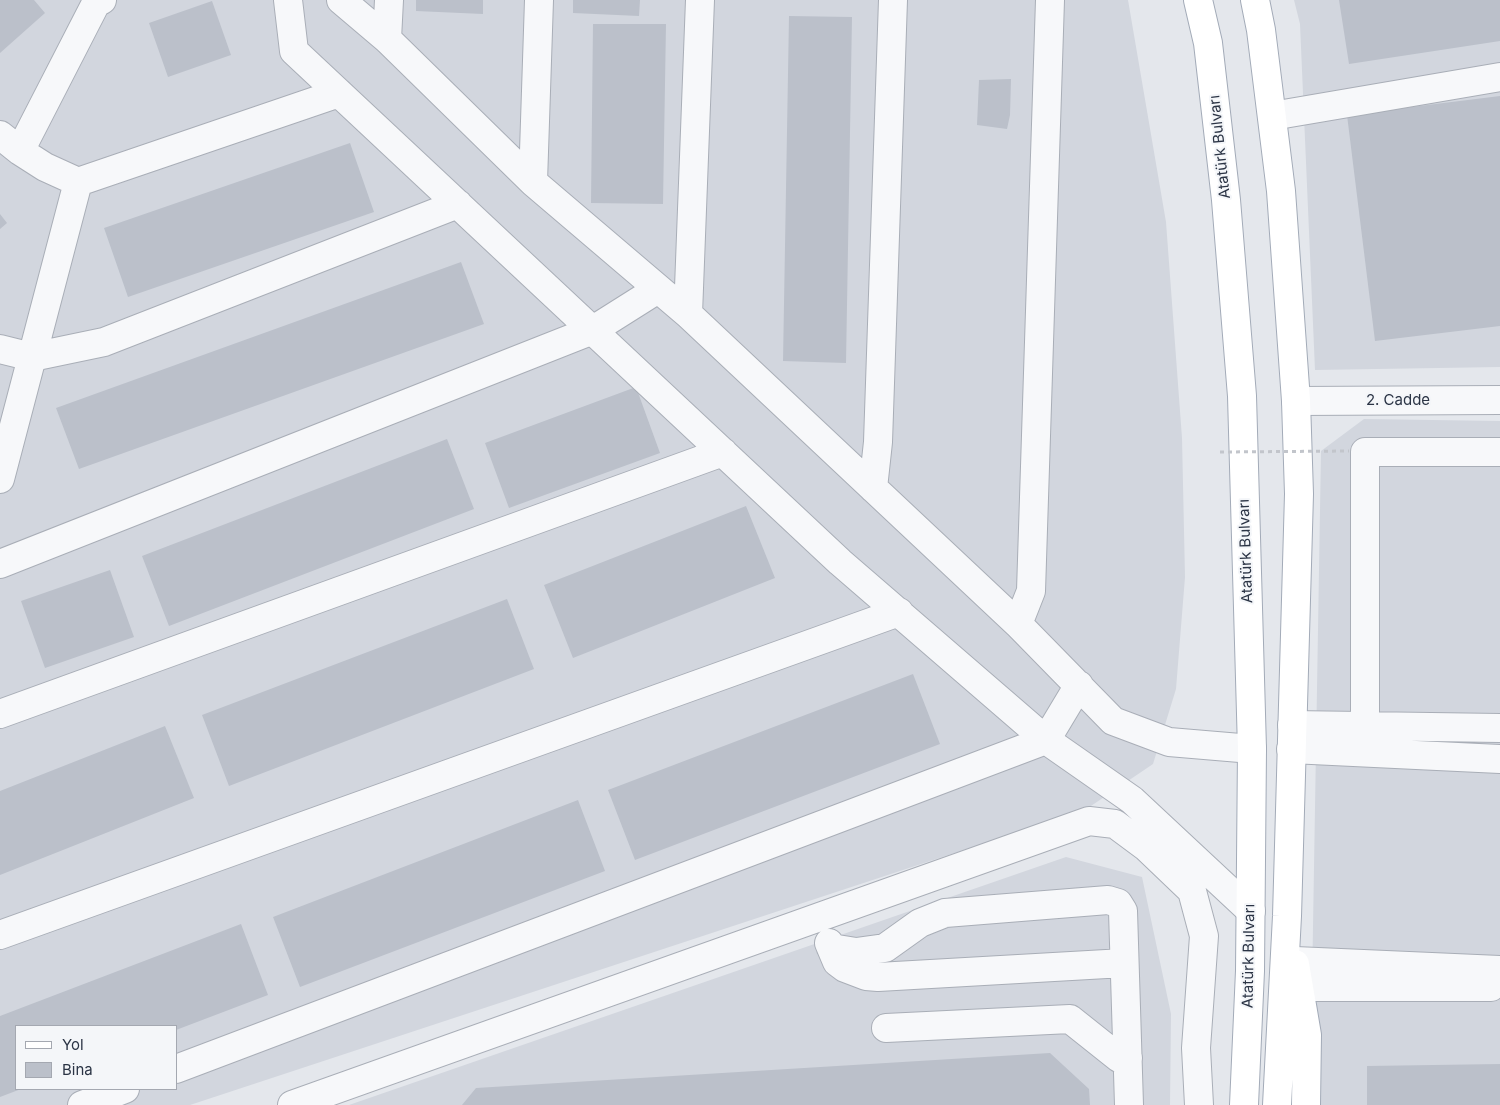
<!DOCTYPE html>
<html>
<head>
<meta charset="utf-8">
<style>
	body { margin:0 }
	#map { position:relative; width:1500px; height:1105px; overflow:hidden; background:#e4e7ec; font-family:Inter,sans-serif }
	canvas { display:block }
	.legend { position:absolute; left:15px; top:1025px; width:162px; height:65px; box-sizing:border-box; background:#f4f6f9; border:1px solid #a4a8b1; margin:0; padding:6px 9px; list-style:none; font-size:15px; color:#2b3445 }
	.legend li { display:flex; align-items:center; gap:10px; height:25px }
	.legend b { width:25px; border:1px solid #a4a8b1 }
</style>
</head>
<body>
<div id="map">
<canvas width="1500" height="1105"></canvas>
<ul class="legend">
<li><b style="height:6px;background:#fff"></b>Yol</li>
<li><b style="height:14px;background:#bbc0ca"></b>Bina</li>
</ul>
</div>
<script>
const ctx = document.querySelector('canvas').getContext('2d');
ctx.lineJoin = 'round';
function fillPath(path, color) { ctx.fillStyle = color; ctx.fill(path, 'evenodd'); }
const shape = rows => new Path2D(rows.map(r => 'M' + r).join(''));
function stroke(path, color, width, dash) { ctx.strokeStyle = color; ctx.lineWidth = width; ctx.lineCap = dash ? 'butt' : 'round'; ctx.setLineDash(dash || []); ctx.stroke(path); }
function drawText(font, color, halo, rows, align = 'center') {
  ctx.font = font + ' Inter,sans-serif'; ctx.lineWidth = 4; ctx.setLineDash([]); ctx.textBaseline = 'middle'; ctx.strokeStyle = halo; ctx.fillStyle = color; for (const [text, x, y, turn = 0] of rows) {
    ctx.save(); ctx.translate(x, y); ctx.rotate((+turn || 0) * Math.PI / 180); ctx.textAlign = isNaN(turn) ? turn : align; if (halo) ctx.strokeText(text, 0, 0); ctx.fillText(text, 0, 0); ctx.restore();
  }
}
fillPath(shape([
	[0,0,1128,0,1166,222,1182,438,1185,577,1176,689,1153,764,1085,810,190,1105,0,1105],
	[16,1026,176,1026,176,1089,16,1089],
	[1294,0,1500,0,1500,367,1315,370,1300,24],
	[1364,419,1500,421,1500,1105,1310,1105,1321,451],
	[1066,857,1142,877,1171,1014,1170,1105,349,1105]
]), '#d2d6de');
fillPath(shape([
	[0,0,34,0,45,13,0,53],
	[416,0,483,0,483,14,416,11],
	[573,0,640,0,639,16,573,13],
	[1339,0,1500,0,1500,41,1349,64],
	[212,1,231,55,168,77,149,23],
	[789,16,852,17,846,363,783,361],
	[593,24,666,24,663,204,591,203],
	[1011,79,1010,115,1007,129,977,125,979,80],
	[1500,96,1500,326,1375,341,1347,115],
	[350,143,374,212,128,297,104,228],
	[0,214,7,223,0,229],
	[461,262,484,324,79,469,56,408],
	[636,387,660,453,509,508,485,443],
	[447,439,474,509,169,626,142,556],
	[746,506,775,578,573,658,544,585],
	[110,570,134,637,45,668,21,601],
	[507,599,534,669,229,786,202,715],
	[913,674,940,744,635,860,608,790],
	[165,726,194,798,0,875,0,791],
	[578,800,605,871,300,987,273,917],
	[241,924,268,995,176,1030,176,1026,16,1026,16,1089,21,1089,0,1097,0,1016],
	[1050,1053,1089,1089,1090,1105,462,1105,476,1088],
	[1500,1064,1500,1105,1367,1105,1367,1066]
]), '#bbc0ca');
const minor = shape([
	[288,0,294,51,840,562,1046,740,1132,800,1251,911],
	[341,0,387,39,533,182,688,314,1018,624,1113,721,1169,742,1252,749],
	[387,39,389,0],
	[1272,116,1500,77],
	[0,135,20,151,45,167,78,182,339,93],
	[20,151,96,3,102,0],
	[533,182,539,0],
	[688,314,700,0],
	[0,349,32,357,104,342,458,204],
	[1296,401,1500,400],
	[0,479,78,182],
	[873,488,878,442,893,0],
	[0,564,593,330,658,289],
	[1018,624,1031,591,1050,0],
	[0,714,723,452],
	[1365,714,1365,452,1500,452],
	[1292,725,1500,728],
	[1291,749,1500,759],
	[0,935,899,612],
	[829,943,837,962,845,968,866,976,878,977,1124,963],
	[831,948,856,952,885,948,920,923,945,913,1108,900,1118,903,1123,911,1129,1105],
	[1295,961,1500,970],
	[1299,987,1491,987],
	[886,1028,1070,1019,1119,1058,1128,1058],
	[176,1069,1046,740,1079,685],
	[82,1105,125,1089],
	[292,1105,1089,821,1115,824,1146,847,1192,891,1204,936,1196,1048,1199,1105]
]);
const major = shape([
	[1198,0,1208,43,1226,200,1242,396,1252,749,1250,971,1244,1105],
	[1255,0,1261,30,1281,191,1296,401,1299,494,1287,916,1277,1105],
	[1295,964,1307,1035,1306,1105]
]);
stroke(minor, '#a9aeb7', 30);
stroke(major, '#a3abb8', 30);
stroke(minor, '#f7f8fa', 28);
stroke(major, '#fff', 28);
stroke(shape([
	[1220,452,1349,451]
]), '#c2c5cb', 3, [4, 4]);
drawText('15px', '#2b3445', '#f4f6f9', [
	["Atatürk Bulvarı",1220,147,-96],
	["2. Cadde",1398,400],
	["Atatürk Bulvarı",1246,551,-92],
	["Atatürk Bulvarı",1249,956,-89]
]);
</script>
</body>
</html>
